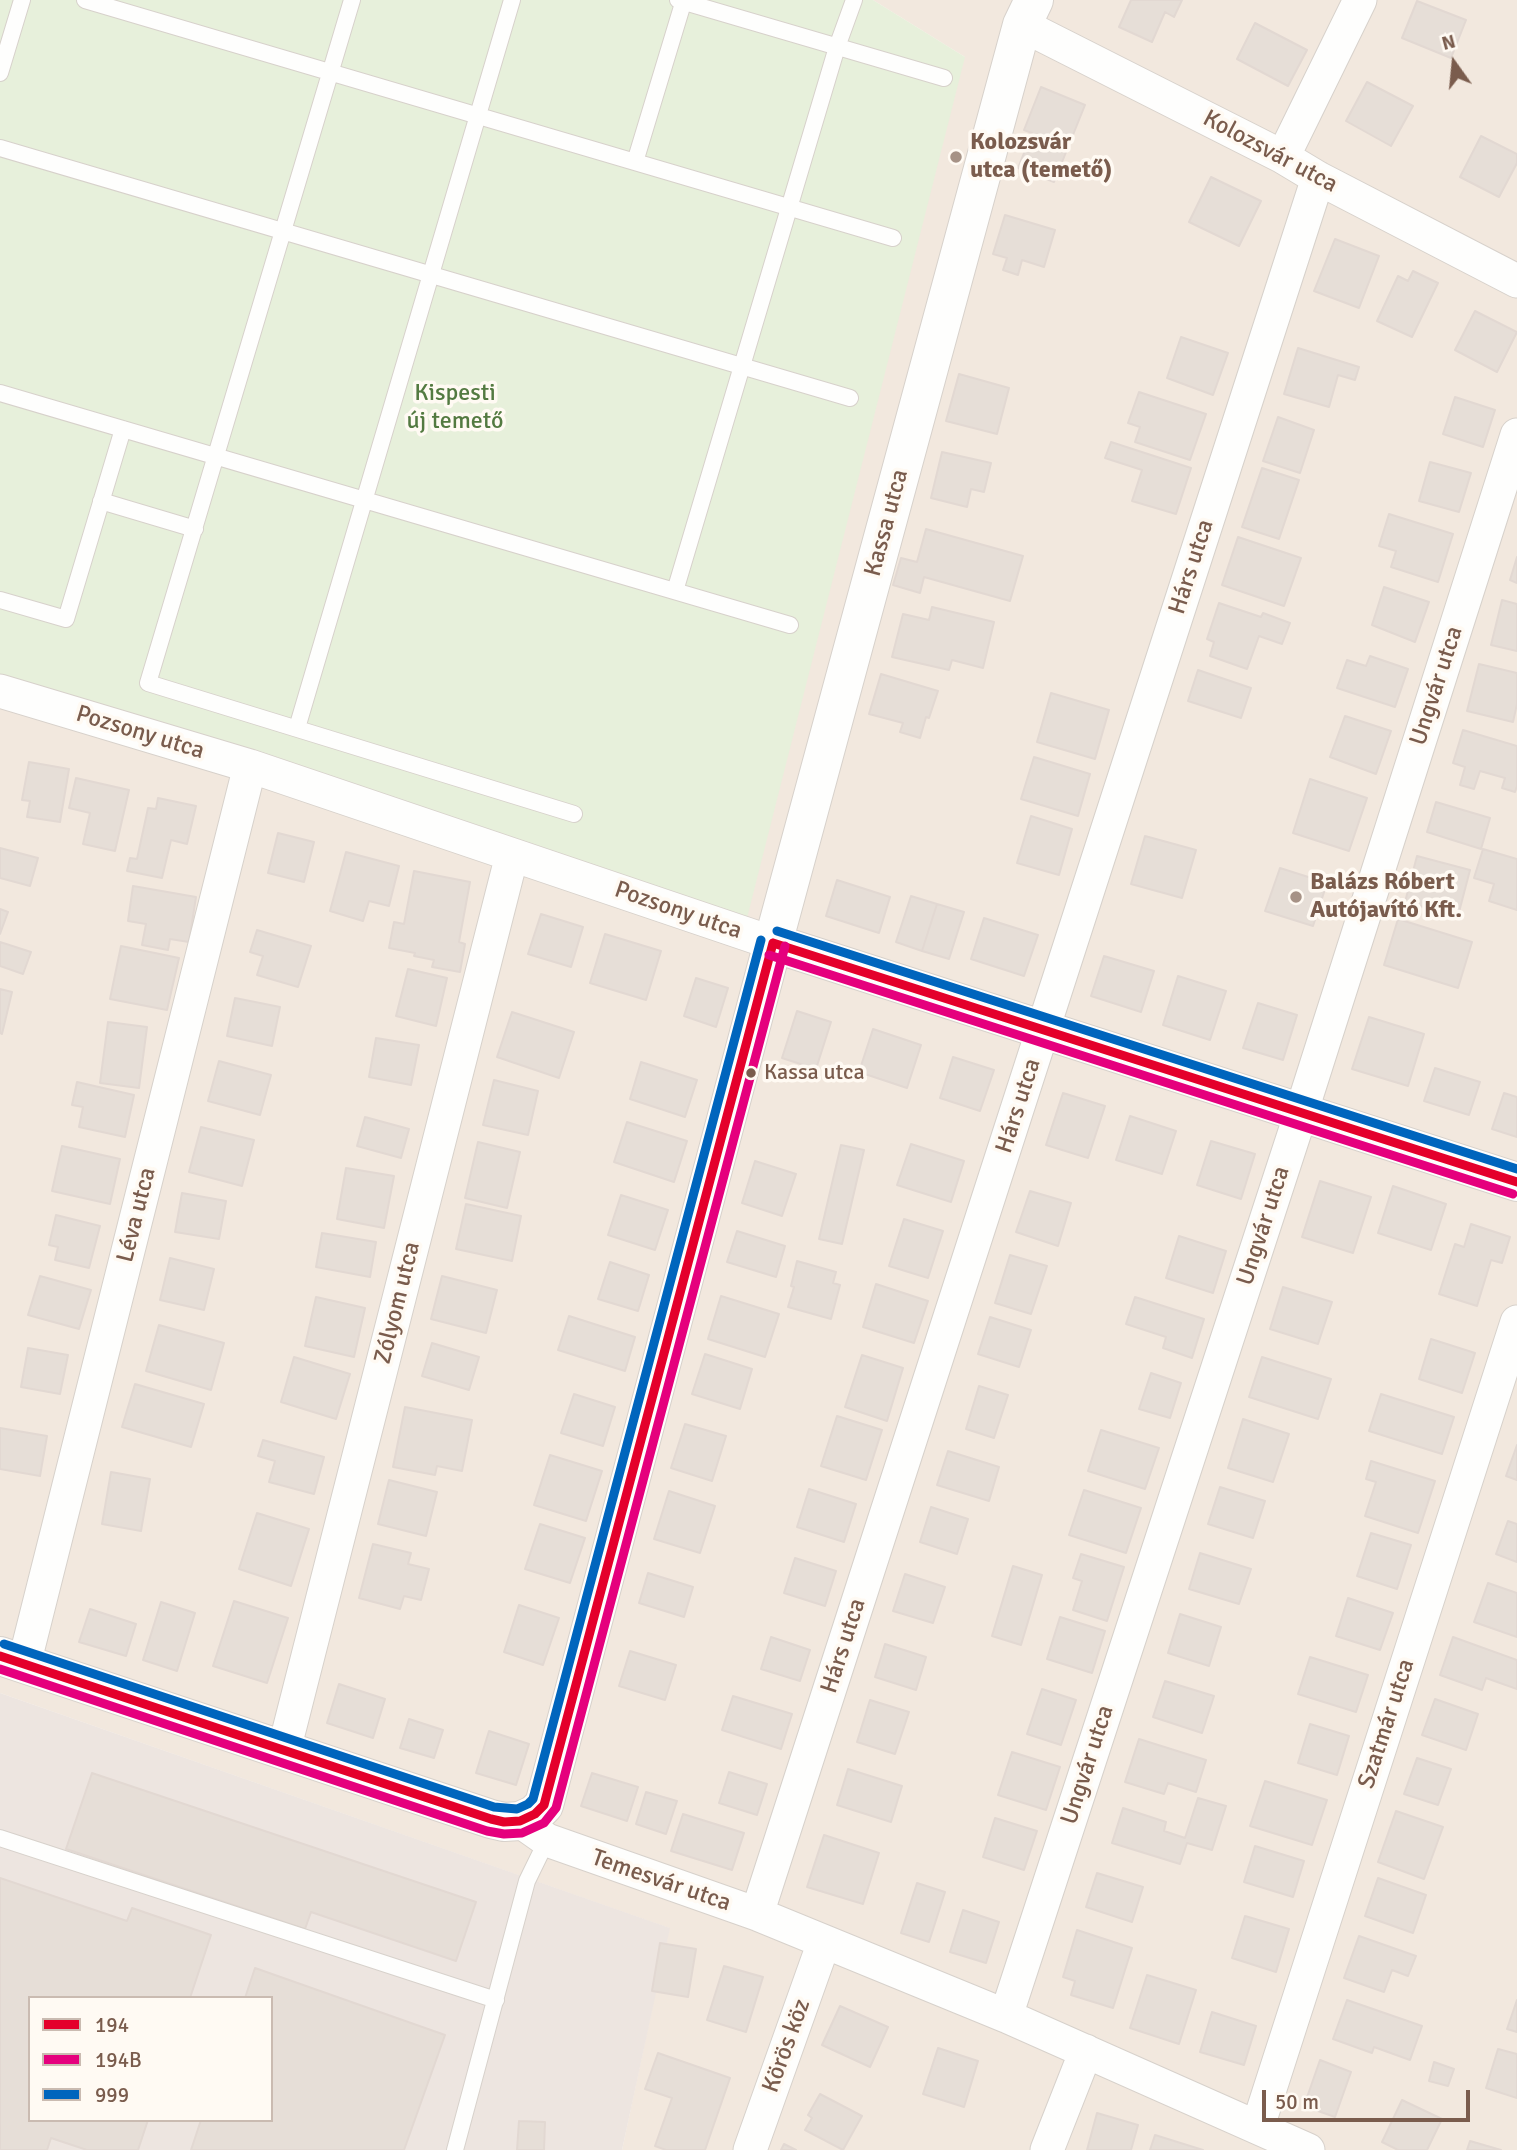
<!DOCTYPE html>
<html>
<head>
<meta charset="utf-8">
<style>
	body { margin:0 }
	#map { position:relative; width:1517px; height:2150px; overflow:hidden; background:#f9f5f0; font-family:Signika,sans-serif }
	canvas { display:block }
	.legend { position:absolute; left:28px; top:1996px; width:245px; height:126px; box-sizing:border-box; background:#fffaf3; border:2px solid #cabbb1; margin:0; padding:9px 12px; list-style:none; font-size:21px; color:#7a5c4d }
	.legend li { display:flex; align-items:center; gap:14px; height:35px }
	.legend b { width:35px; border:2px solid #cabbb1 }
	.north { position:absolute; left:1419px; top:28px; width:70px; height:70px; -webkit-text-stroke:5px #fffaf3; paint-order:stroke; rotate:345deg; font-size:19px; font-weight:700; line-height:28px; text-align:center; color:#7a5c4d }
	.north::after { content:''; display:block; margin:auto; width:24px; height:32px; background:#7a5c4d; clip-path:polygon(50% 0,100% 100%,50% 72%,0 100%) }
	.scale { position:absolute; left:1262px; top:2090px; width:208px; height:32px; box-sizing:border-box; border:4px solid #7a5c4d; border-top:0; padding-left:9px; font-size:21px; line-height:24px; white-space:nowrap; color:#7a5c4d; -webkit-text-stroke:5px #fffaf3; paint-order:stroke }
</style>
</head>
<body>
<div id="map">
<canvas width="1517" height="2150"></canvas>
<ul class="legend">
<li><b style="height:9px;background:#e4002b"></b>194</li>
<li><b style="height:9px;background:#e5007d"></b>194B</li>
<li><b style="height:9px;background:#0065bd"></b>999</li>
</ul>
<div class="north">N</div>
<div class="scale">50 m</div>
</div>
<script>
const ctx = document.querySelector('canvas').getContext('2d');
ctx.lineJoin = 'round';
function fillPath(path, color) { ctx.fillStyle = color; ctx.fill(path, 'evenodd'); }
const shape = rows => new Path2D(rows.map(r => 'M' + r).join(''));
function stroke(path, color, width, dash) { ctx.strokeStyle = color; ctx.lineWidth = width; ctx.lineCap = dash ? 'butt' : 'round'; ctx.setLineDash(dash || []); ctx.stroke(path); }
function drawText(font, color, halo, rows, align = 'center') {
  ctx.font = font + ' Signika,sans-serif'; ctx.lineWidth = 7; ctx.setLineDash([]); ctx.textBaseline = 'middle'; ctx.strokeStyle = halo; ctx.fillStyle = color; for (const [text, x, y, turn = 0] of rows) {
    ctx.save(); ctx.translate(x, y); ctx.rotate((+turn || 0) * Math.PI / 180); ctx.textAlign = isNaN(turn) ? turn : align; if (halo) ctx.strokeText(text, 0, 0); ctx.fillText(text, 0, 0); ctx.restore();
  }
}
fillPath(shape([
	[873,0,1517,0,1517,2150,622,2150,669,1928,0,1693,0,694,965,57]
]), '#f2e8de');
fillPath(shape([
	[0,1693,670,1928,622,2150,0,2150],
	[30,1998,271,1998,271,2120,30,2120]
]), '#ede5e0');
fillPath(shape([
	[0,0,873,0,965,57,746,922,0,694]
]), '#e7f0db');
const building = shape([
	[1131,0,1182,0,1174,17,1165,12,1152,42,1119,27,1131,0],
	[1417,1,1466,20,1451,58,1402,38,1417,1],
	[1255,23,1307,50,1288,86,1237,59,1255,23],
	[1367,82,1413,106,1391,146,1346,121,1367,82],
	[1041,87,1085,105,1054,182,1018,168,1032,133,1024,130,1041,87],
	[1481,136,1517,154,1517,163,1499,197,1460,177,1481,136],
	[1211,177,1261,201,1239,246,1189,222,1211,177],
	[1005,215,1055,230,1044,267,1022,260,1018,275,1003,270,1007,258,993,254,1005,215],
	[1335,239,1379,256,1359,308,1314,291,1335,239],
	[1413,271,1438,283,1412,337,1377,321,1398,276,1408,281,1413,271],
	[1475,311,1517,332,1497,372,1455,350,1475,311],
	[1181,337,1228,353,1213,395,1167,378,1181,337],
	[1298,348,1359,367,1355,380,1338,375,1329,407,1284,394,1298,348],
	[959,374,1009,388,997,434,946,421,959,374],
	[1139,392,1206,414,1190,460,1135,442,1140,427,1128,423,1139,392],
	[1455,397,1495,410,1483,447,1443,434,1455,397],
	[1278,417,1314,430,1300,473,1263,461,1278,417],
	[1111,442,1191,468,1176,514,1132,501,1142,470,1105,458,1111,442],
	[942,452,991,463,984,492,971,489,967,507,931,498,942,452],
	[1430,462,1471,473,1459,512,1419,501,1430,462],
	[1262,468,1299,480,1279,539,1242,527,1262,468],
	[1389,514,1453,534,1438,582,1391,567,1396,551,1379,546,1389,514],
	[926,529,1023,556,1010,601,924,577,920,593,893,585,901,558,917,562,926,529],
	[1238,537,1301,558,1284,606,1222,585,1238,537],
	[1517,557,1517,583,1510,580,1517,557],
	[1384,587,1429,602,1415,642,1372,625,1384,587],
	[1502,600,1517,604,1517,651,1491,645,1502,600],
	[1219,603,1261,617,1263,613,1290,623,1282,644,1259,636,1247,669,1210,656,1214,642,1207,639,1219,603],
	[932,607,994,622,983,668,952,660,949,670,892,657,903,614,929,620,932,607],
	[1370,656,1408,669,1395,707,1337,688,1347,660,1366,666,1370,656],
	[1479,664,1517,673,1517,704,1513,722,1467,711,1479,664],
	[1198,670,1251,688,1241,718,1188,701,1198,670],
	[881,674,938,691,929,718,926,717,920,738,900,732,903,723,869,714,881,674],
	[1051,693,1109,710,1095,759,1037,742,1051,693],
	[1345,716,1391,731,1376,774,1330,757,1345,716],
	[1463,730,1517,746,1517,786,1515,792,1502,788,1505,778,1480,771,1474,789,1460,785,1465,767,1453,763,1463,730],
	[1034,757,1090,774,1078,816,1021,799,1034,757],
	[29,762,69,769,60,822,27,817,30,801,22,800,29,762],
	[76,778,129,790,115,851,83,844,90,813,69,808,76,778],
	[1310,779,1367,798,1349,851,1293,833,1310,779],
	[158,798,196,806,187,844,171,840,162,878,127,871,130,858,137,859,148,808,156,809,158,798],
	[1436,802,1490,818,1481,849,1427,832,1436,802],
	[1031,816,1072,829,1059,875,1017,863,1031,816],
	[278,833,314,842,304,882,268,873,278,833],
	[1145,836,1196,850,1182,898,1131,884,1145,836],
	[0,848,38,858,30,886,0,878,0,848],
	[1483,849,1517,859,1517,910,1489,901,1494,884,1474,878,1483,849],
	[346,852,399,866,389,906,369,901,363,921,330,911,346,852],
	[1417,856,1470,870,1458,916,1405,902,1417,856],
	[1280,868,1327,883,1313,926,1265,911,1280,868],
	[414,871,470,882,459,942,465,944,460,972,432,967,434,960,414,956,415,953,389,948,394,922,404,924,414,871],
	[837,880,890,897,879,933,826,916,837,880],
	[133,886,196,897,189,942,170,939,168,950,142,945,146,924,128,921,133,886],
	[911,896,937,904,922,951,896,942,911,896],
	[937,904,964,912,949,959,922,951,937,904],
	[0,909,8,912,0,934,0,909],
	[541,914,583,927,571,967,528,954,541,914],
	[984,918,1038,935,1024,976,971,959,984,918],
	[1398,919,1472,942,1458,988,1384,965,1398,919],
	[257,930,311,946,298,987,257,975,263,956,250,952,257,930],
	[605,934,661,951,646,1000,590,983,605,934],
	[0,942,31,952,23,974,0,966,0,942],
	[121,946,179,958,167,1010,110,999,121,946],
	[1104,956,1154,971,1141,1012,1091,996,1104,956],
	[408,969,447,978,436,1026,396,1016,408,969],
	[1178,976,1226,991,1210,1040,1163,1025,1178,976],
	[696,978,728,988,716,1027,684,1016,696,978],
	[0,989,12,992,2,1034,0,1033,0,989],
	[235,998,280,1007,272,1046,227,1036,235,998],
	[1258,1003,1297,1015,1283,1060,1243,1048,1258,1003],
	[797,1011,831,1022,816,1069,782,1058,797,1011],
	[512,1012,574,1032,559,1078,497,1057,512,1012],
	[1369,1017,1424,1034,1408,1086,1352,1069,1369,1017],
	[108,1022,147,1027,139,1088,100,1083,108,1022],
	[873,1029,921,1045,907,1088,859,1072,873,1029],
	[376,1038,419,1045,411,1085,369,1077,376,1038],
	[953,1057,994,1070,980,1111,940,1098,953,1057],
	[219,1061,271,1075,260,1115,208,1101,219,1061],
	[641,1062,697,1080,685,1117,630,1099,641,1062],
	[1435,1068,1480,1082,1469,1115,1424,1101,1435,1068],
	[494,1080,538,1091,528,1135,483,1125,494,1080],
	[77,1082,134,1095,125,1137,79,1127,83,1107,72,1105,77,1082],
	[1063,1093,1105,1106,1088,1158,1046,1145,1063,1093],
	[1504,1093,1517,1097,1517,1137,1492,1129,1504,1093],
	[1130,1116,1176,1131,1162,1174,1116,1160,1130,1116],
	[365,1117,409,1129,401,1158,357,1146,365,1117],
	[627,1122,687,1141,674,1182,614,1162,627,1122],
	[201,1127,254,1140,242,1186,189,1172,201,1127],
	[1211,1141,1255,1154,1241,1199,1197,1185,1211,1141],
	[478,1142,520,1152,507,1208,465,1198,478,1142],
	[911,1144,964,1161,951,1202,897,1185,911,1144],
	[841,1145,864,1150,842,1244,819,1239,841,1145],
	[62,1146,120,1159,110,1204,52,1191,62,1146],
	[755,1161,796,1174,782,1216,742,1203,755,1161],
	[346,1168,394,1176,384,1228,337,1219,346,1168],
	[1320,1181,1371,1197,1353,1253,1302,1237,1320,1181],
	[1393,1186,1446,1204,1431,1250,1378,1233,1393,1186],
	[1030,1191,1071,1203,1058,1246,1016,1232,1030,1191],
	[182,1193,226,1201,219,1239,175,1232,182,1193],
	[621,1195,668,1210,655,1250,608,1235,621,1195],
	[466,1204,521,1216,512,1261,456,1249,466,1204],
	[56,1215,100,1226,89,1268,55,1260,58,1247,49,1245,56,1215],
	[904,1219,943,1231,928,1278,889,1266,904,1219],
	[1471,1224,1510,1237,1502,1263,1491,1260,1477,1306,1439,1294,1455,1244,1464,1247,1471,1224],
	[737,1231,785,1246,776,1277,727,1262,737,1231],
	[322,1233,376,1242,370,1277,316,1267,322,1233],
	[1179,1236,1226,1251,1213,1293,1166,1278,1179,1236],
	[1010,1255,1047,1266,1031,1314,995,1303,1010,1255],
	[170,1258,214,1269,204,1310,160,1300,170,1258],
	[797,1261,836,1272,833,1283,840,1285,831,1319,788,1307,794,1287,791,1286,797,1261],
	[610,1262,649,1275,638,1311,598,1299,610,1262],
	[40,1276,91,1290,79,1329,28,1315,40,1276],
	[442,1276,497,1290,486,1333,431,1319,442,1276],
	[876,1284,928,1301,914,1343,863,1327,876,1284],
	[1283,1287,1332,1302,1318,1344,1270,1329,1283,1287],
	[721,1296,779,1314,765,1357,708,1339,721,1296],
	[316,1297,365,1308,354,1357,305,1346,316,1297],
	[1135,1297,1204,1319,1192,1358,1163,1348,1166,1337,1126,1324,1135,1297],
	[569,1316,635,1337,625,1371,558,1350,569,1316],
	[990,1317,1031,1330,1019,1367,978,1354,990,1317],
	[159,1325,224,1343,211,1390,146,1371,159,1325],
	[1431,1339,1475,1353,1462,1393,1419,1379,1431,1339],
	[432,1343,479,1357,469,1390,422,1376,432,1343],
	[28,1348,68,1355,60,1394,21,1387,28,1348],
	[705,1354,752,1369,740,1409,692,1394,705,1354],
	[862,1355,903,1368,887,1421,845,1407,862,1355],
	[294,1357,350,1374,336,1419,281,1402,294,1357],
	[1262,1357,1331,1379,1318,1419,1249,1397,1262,1357],
	[1151,1373,1181,1383,1170,1418,1139,1409,1151,1373],
	[135,1384,204,1404,191,1447,122,1427,135,1384],
	[979,1386,1008,1395,994,1438,966,1429,979,1386],
	[574,1394,615,1407,603,1446,561,1433,574,1394],
	[1381,1394,1454,1417,1442,1454,1369,1431,1381,1394],
	[405,1407,472,1420,462,1471,437,1466,435,1475,393,1467,405,1407],
	[837,1416,882,1430,866,1480,821,1466,837,1416],
	[1243,1419,1289,1434,1273,1482,1228,1468,1243,1419],
	[685,1424,726,1436,712,1481,671,1468,685,1424],
	[0,1428,47,1436,40,1476,0,1469,0,1428],
	[1101,1430,1159,1448,1145,1489,1088,1471,1101,1430],
	[263,1440,324,1457,314,1494,269,1482,275,1461,258,1456,263,1440],
	[1517,1445,1517,1480,1506,1476,1517,1445],
	[948,1451,999,1467,989,1501,937,1485,948,1451],
	[550,1455,602,1471,586,1521,534,1505,550,1455],
	[1371,1461,1435,1481,1418,1533,1365,1516,1376,1482,1366,1479,1371,1461],
	[111,1472,150,1479,141,1531,102,1524,111,1472],
	[389,1480,437,1492,426,1536,378,1524,389,1480],
	[1220,1487,1265,1501,1253,1538,1208,1524,1220,1487],
	[809,1489,856,1504,844,1542,797,1527,809,1489],
	[1084,1490,1141,1508,1126,1553,1069,1535,1084,1490],
	[669,1491,715,1506,700,1553,654,1539,669,1491],
	[931,1507,968,1519,957,1554,920,1542,931,1507],
	[257,1513,309,1529,291,1586,239,1569,257,1513],
	[1508,1521,1517,1524,1517,1562,1496,1554,1508,1521],
	[540,1524,585,1538,570,1583,525,1569,540,1524],
	[1371,1533,1411,1545,1397,1589,1357,1576,1371,1533],
	[373,1544,411,1553,408,1564,429,1569,421,1600,404,1596,400,1609,359,1598,373,1544],
	[1200,1553,1251,1569,1239,1604,1189,1589,1200,1553],
	[1081,1554,1124,1567,1107,1621,1073,1610,1082,1581,1073,1578,1081,1554],
	[795,1558,836,1571,825,1606,784,1593,795,1558],
	[1013,1566,1042,1575,1021,1645,992,1636,1013,1566],
	[648,1573,693,1587,684,1617,639,1603,648,1573],
	[905,1574,945,1587,933,1623,893,1611,905,1574],
	[1488,1583,1517,1593,1517,1637,1474,1622,1488,1583],
	[1348,1598,1393,1613,1380,1650,1336,1636,1348,1598],
	[234,1601,288,1618,267,1683,213,1666,234,1601],
	[161,1602,195,1613,177,1671,143,1660,161,1602],
	[519,1605,559,1618,543,1665,504,1652,519,1605],
	[90,1609,136,1624,126,1656,79,1642,90,1609],
	[1180,1614,1221,1627,1209,1666,1168,1653,1180,1614],
	[1060,1617,1105,1631,1092,1673,1047,1659,1060,1617],
	[771,1637,810,1650,800,1681,761,1669,771,1637],
	[1453,1637,1517,1660,1517,1689,1486,1678,1482,1690,1440,1675,1453,1637],
	[885,1644,926,1657,916,1690,875,1677,885,1644],
	[630,1651,676,1665,665,1700,619,1686,630,1651],
	[1310,1657,1368,1675,1356,1712,1298,1694,1310,1657],
	[1165,1681,1214,1696,1202,1733,1153,1717,1165,1681],
	[339,1684,385,1699,373,1738,327,1723,339,1684],
	[1042,1689,1076,1700,1061,1745,1027,1734,1042,1689],
	[733,1696,792,1714,781,1749,722,1730,733,1696],
	[1435,1699,1478,1714,1466,1750,1422,1735,1435,1699],
	[870,1700,909,1712,895,1754,857,1742,870,1700],
	[409,1719,443,1730,434,1758,400,1748,409,1719],
	[1310,1724,1349,1736,1337,1775,1298,1763,1310,1724],
	[489,1731,529,1744,516,1785,476,1773,489,1731],
	[1139,1739,1206,1760,1196,1792,1168,1783,1164,1794,1125,1782,1139,1739],
	[1012,1752,1060,1767,1046,1810,998,1795,1012,1752],
	[1417,1758,1451,1769,1438,1805,1404,1794,1417,1758],
	[848,1769,902,1786,891,1822,837,1805,848,1769],
	[729,1772,767,1784,757,1815,719,1803,729,1772],
	[92,1773,476,1902,456,1961,311,1912,305,1929,66,1849,92,1773],
	[592,1773,638,1787,627,1821,581,1806,592,1773],
	[1265,1781,1327,1800,1312,1845,1250,1826,1265,1781],
	[646,1792,677,1801,666,1834,636,1824,646,1792],
	[1198,1798,1226,1806,1212,1850,1187,1843,1180,1864,1112,1843,1123,1808,1166,1822,1164,1831,1185,1838,1198,1798],
	[1396,1811,1443,1827,1424,1879,1378,1862,1396,1811],
	[683,1814,744,1833,732,1870,671,1851,683,1814],
	[995,1818,1037,1831,1024,1870,983,1857,995,1818],
	[824,1835,879,1853,863,1904,807,1887,824,1835],
	[1255,1846,1304,1861,1293,1897,1244,1882,1255,1846],
	[1097,1873,1143,1887,1132,1922,1086,1907,1097,1873],
	[0,1878,127,1921,132,1908,211,1935,190,1998,30,1998,30,2120,148,2120,138,2150,87,2150,51,2138,47,2150,0,2150,0,1878],
	[1378,1878,1426,1895,1413,1933,1365,1916,1378,1878],
	[917,1883,945,1892,929,1942,901,1933,917,1883],
	[963,1910,999,1922,986,1963,950,1952,963,1910],
	[1245,1916,1289,1929,1276,1972,1232,1958,1245,1916],
	[1077,1930,1132,1948,1113,2008,1071,1995,1075,1981,1063,1977,1077,1930],
	[1359,1936,1416,1956,1408,1976,1392,1970,1384,1992,1344,1978,1359,1936],
	[660,1943,696,1949,688,1997,652,1991,660,1943],
	[724,1966,763,1977,746,2032,707,2020,724,1966],
	[255,1968,445,2035,404,2150,191,2150,201,2120,271,2120,271,1998,245,1998,255,1968],
	[1147,1975,1196,1990,1179,2044,1130,2028,1147,1975],
	[1347,2000,1422,2026,1410,2060,1374,2047,1372,2053,1333,2039,1347,2000],
	[1517,2000,1517,2032,1507,2029,1517,2000],
	[840,2006,888,2027,870,2067,822,2045,840,2006],
	[1212,2012,1256,2026,1244,2065,1200,2052,1212,2012],
	[938,2048,978,2061,964,2107,923,2094,938,2048],
	[1498,2049,1517,2054,1517,2098,1486,2088,1498,2049],
	[658,2053,730,2078,705,2150,666,2150,655,2146,672,2098,645,2089,658,2053],
	[1320,2060,1351,2072,1335,2117,1304,2106,1320,2060],
	[1434,2062,1454,2069,1448,2086,1429,2081,1434,2062],
	[820,2094,862,2116,843,2150,805,2130,812,2118,808,2115,820,2094],
	[1402,2100,1442,2119,1427,2150,1398,2150,1382,2142,1402,2100],
	[1097,2113,1138,2125,1131,2150,1087,2150,1097,2113],
	[519,2121,545,2122,544,2150,517,2150,519,2121],
	[1155,2135,1203,2150,1150,2150,1155,2135],
	[1470,2141,1501,2150,1467,2150,1470,2141],
	[784,2144,796,2150,781,2150,784,2144]
]);
fillPath(building, '#e6ded7');
stroke(building, '#e2d8d2', 2);
const service = shape([
	[85,0,893,238],
	[352,0,148,683,574,814],
	[678,0,944,78],
	[0,73,22,0],
	[0,148,850,398],
	[635,162,684,0],
	[0,393,790,625],
	[101,501,195,529],
	[675,591,837,47,854,0],
	[0,600,66,619,123,429],
	[297,728,512,0],
	[0,1838,496,2000],
	[455,2150,527,1881,547,1840]
]);
const minor = shape([
	[1022,25,1283,157,1318,178,1517,281],
	[1283,157,1360,0],
	[0,691,250,766,773,943],
	[24,1664,250,766],
	[284,1750,512,855],
	[520,1821,547,1840,757,1914,1006,2016,1308,2150],
	[757,1914,1318,178],
	[1006,2016,1301,1113,1517,435],
	[1258,2126,1517,1322],
	[750,2150,824,1942],
	[1047,2150,1086,2051]
]);
const tertiary = shape([
	[773,943,1517,1182],
	[0,1656,491,1819,504,1822,520,1821,535,1814,544,1805,773,943,1022,25,1034,0]
]);
stroke(service, '#d7d1cb', 18);
stroke(minor, '#d7d1cb', 35);
stroke(tertiary, '#d7d1cb', 40);
stroke(service, '#fefefd', 16);
stroke(minor, '#fefefd', 33);
stroke(tertiary, '#fefefd', 38);
stroke(shape([
	[773,943,1517,1182],
	[0,1656,491,1819,504,1822,520,1821,535,1814,544,1805,773,943]
]), '#e4002b', 9);
stroke(shape([
	[769,955,1513,1194],
	[0,1669,487,1831,504,1834,522,1833,544,1823,556,1808,785,946]
]), '#e5007d', 9);
stroke(shape([
	[777,931,1517,1169],
	[4,1644,494,1807,517,1809,528,1804,533,1799,761,940]
]), '#0065bd', 9);
for (const [x, y, r, color] of [
	[956,157,7,"#a69286"],
	[1296,897,7,"#a69286"],
	[751,1073,6,"#7a5c4d"]
]) { const dot = new Path2D(); dot.arc(x, y, r, 0, 2 * Math.PI); ctx.fillStyle = color; ctx.fill(dot); stroke(dot, '#fffaf3', 2.5); }
drawText('22px', '#7a5c4d', '#fffaf3', [
	["Kassa utca",764,1073]
], 'left');
drawText('bold 24px', '#7a5c4d', '#fffaf3', [
	["Kolozsvár",970,143],
	["utca (temető)",970,171],
	["Balázs Róbert",1310,883],
	["Autójavító Kft.",1310,911]
], 'left');
drawText('24px', '#7a5c4d', '#fffaf3', [
	["Kolozsvár utca",1270,152,28],
	["Kassa utca",887,523,-75],
	["Hárs utca",1192,567,-72],
	["Ungvár utca",1437,686,-72],
	["Pozsony utca",140,733,17],
	["Pozsony utca",678,911,19],
	["Hárs utca",1019,1106,-72],
	["Léva utca",137,1215,-76],
	["Ungvár utca",1264,1226,-72],
	["Zólyom utca",398,1303,-76],
	["Hárs utca",844,1646,-72],
	["Szatmár utca",1387,1724,-72],
	["Ungvár utca",1088,1765,-72],
	["Temesvár utca",661,1881,19],
	["Körös köz",787,2046,-70]
]);
drawText('24px', '#537a41', '#fffaf3', [
	["Kispesti",455,394],
	["új temető",455,422]
]);
</script>
</body>
</html>
